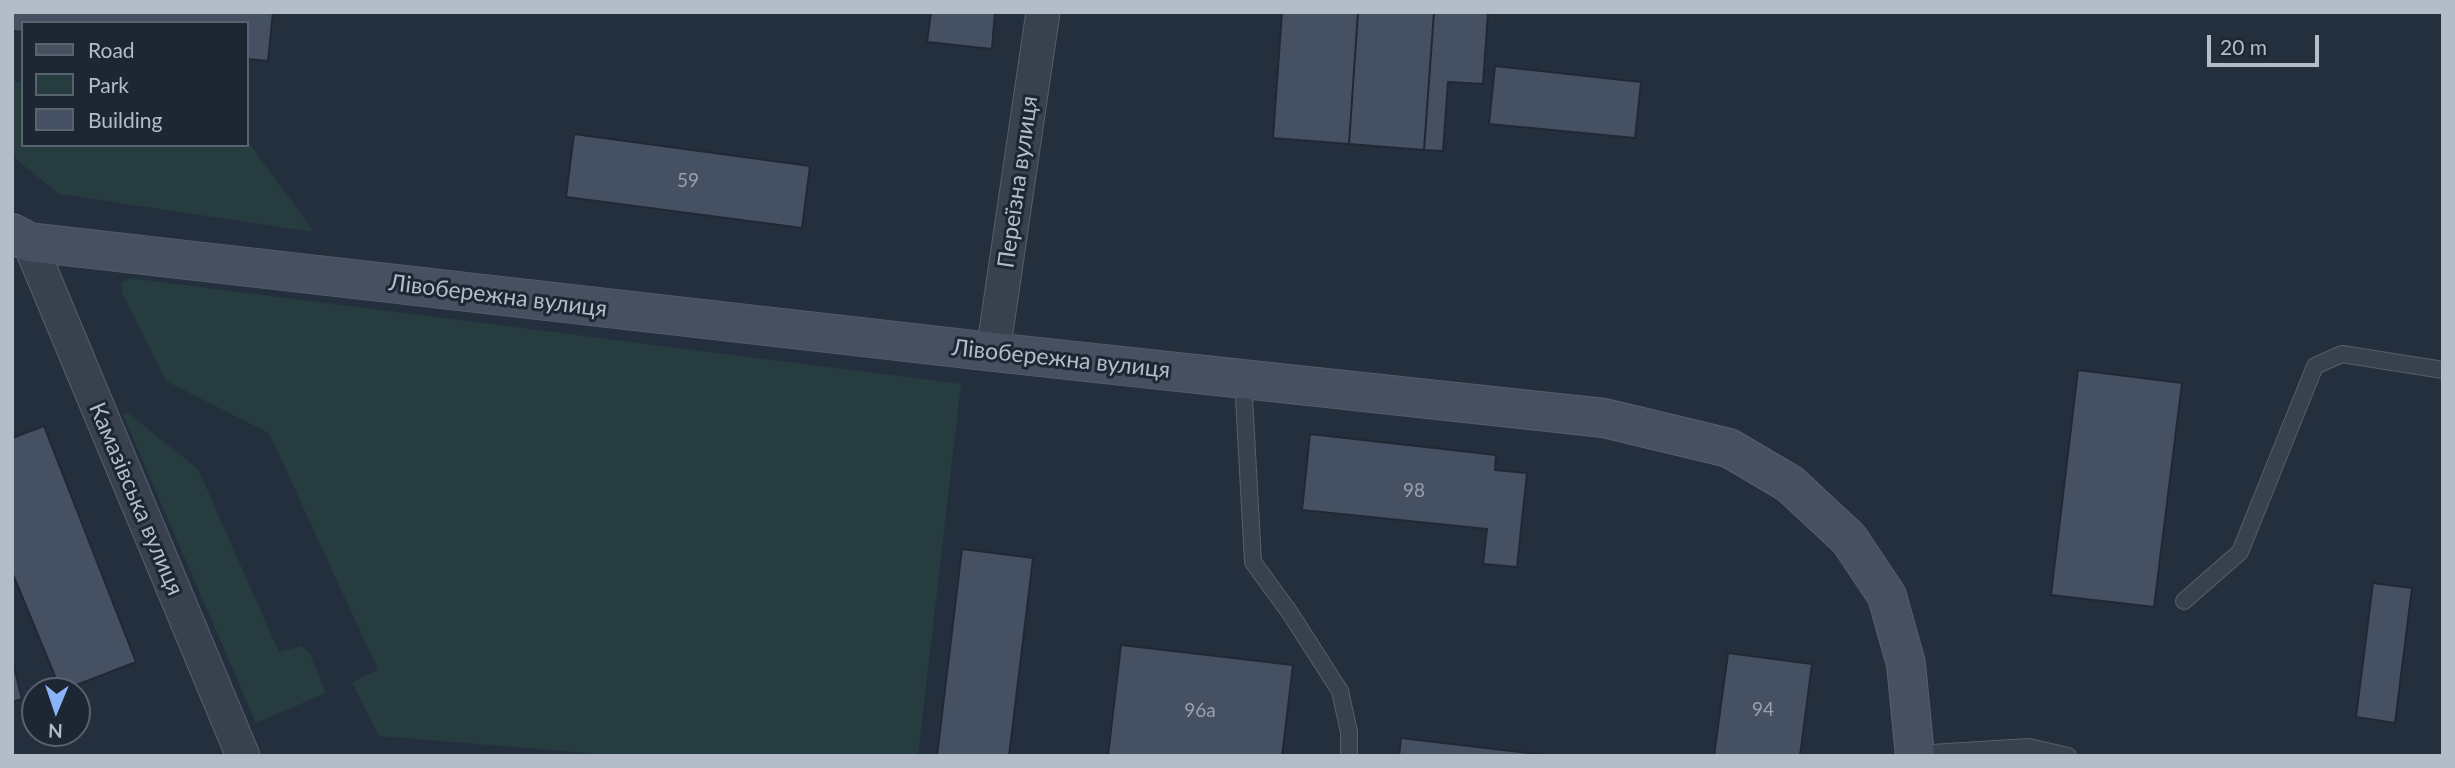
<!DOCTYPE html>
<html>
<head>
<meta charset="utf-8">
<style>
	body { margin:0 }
	#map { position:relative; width:2455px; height:768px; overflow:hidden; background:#242f3e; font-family:Lato,sans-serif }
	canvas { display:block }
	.frame { position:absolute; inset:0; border:14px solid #b4bcc9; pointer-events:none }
	.legend { position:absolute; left:21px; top:21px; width:228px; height:126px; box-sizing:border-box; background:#1d2633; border:2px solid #59626f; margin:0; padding:9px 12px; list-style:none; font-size:21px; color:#b4bcc9 }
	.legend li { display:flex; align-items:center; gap:14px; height:35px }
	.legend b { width:35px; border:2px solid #59626f }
	.north { position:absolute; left:21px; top:677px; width:70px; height:70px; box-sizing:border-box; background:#1d2633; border:2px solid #59626f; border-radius:50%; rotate:182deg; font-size:19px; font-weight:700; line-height:28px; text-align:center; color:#b4bcc9 }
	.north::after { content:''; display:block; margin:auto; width:24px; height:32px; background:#8ab4f8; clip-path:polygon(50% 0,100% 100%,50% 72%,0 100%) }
	.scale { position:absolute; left:2207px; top:35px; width:112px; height:32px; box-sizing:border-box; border:4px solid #b4bcc9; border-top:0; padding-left:9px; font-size:21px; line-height:24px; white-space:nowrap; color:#b4bcc9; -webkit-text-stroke:5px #1d2633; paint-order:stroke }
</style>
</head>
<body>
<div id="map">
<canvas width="2455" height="768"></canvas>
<div class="frame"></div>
<ul class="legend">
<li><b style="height:9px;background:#465061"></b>Road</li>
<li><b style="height:19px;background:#263c3f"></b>Park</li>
<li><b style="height:19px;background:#455162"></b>Building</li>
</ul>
<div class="north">N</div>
<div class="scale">20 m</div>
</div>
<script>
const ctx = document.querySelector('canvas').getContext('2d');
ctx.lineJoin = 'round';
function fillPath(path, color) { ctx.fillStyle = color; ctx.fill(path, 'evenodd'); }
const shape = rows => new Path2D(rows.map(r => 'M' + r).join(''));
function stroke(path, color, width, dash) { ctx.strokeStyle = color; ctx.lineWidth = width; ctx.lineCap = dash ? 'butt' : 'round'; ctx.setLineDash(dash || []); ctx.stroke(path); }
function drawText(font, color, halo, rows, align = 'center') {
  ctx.font = font + ' Lato,sans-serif'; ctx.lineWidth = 6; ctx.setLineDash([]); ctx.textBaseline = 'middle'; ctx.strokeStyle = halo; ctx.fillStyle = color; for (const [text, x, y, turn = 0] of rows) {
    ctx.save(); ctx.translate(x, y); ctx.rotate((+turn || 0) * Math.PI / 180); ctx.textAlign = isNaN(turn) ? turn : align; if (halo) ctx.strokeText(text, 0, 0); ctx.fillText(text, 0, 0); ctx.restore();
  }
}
fillPath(shape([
	[12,80,23,83,23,145,247,145,247,140,314,232,59,194,12,156],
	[129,278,961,384,918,756,622,756,379,736,352,682,378,670,269,433,166,381,122,293,121,283],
	[128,413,198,469,279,652,301,646,309,652,326,693,256,723,123,415]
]), '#263c3f');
const building = shape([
	[12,12,273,12,268,61,247,59,247,23,23,23,23,32,12,31,12,12],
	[931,12,995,12,992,49,927,42,931,12],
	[1282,12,1358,12,1349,144,1273,138,1282,12],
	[1358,12,1434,12,1424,150,1349,144,1358,12],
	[1434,12,1488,12,1483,84,1448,82,1443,151,1424,150,1434,12],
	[1495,66,1641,82,1635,138,1489,124,1495,66],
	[574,134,810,166,802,228,566,197,574,134],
	[2078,370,2182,383,2154,607,2051,595,2078,370],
	[44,426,136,662,61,691,12,572,12,438,44,426],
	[1310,434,1496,455,1495,470,1527,473,1517,567,1483,564,1487,529,1302,510,1310,434],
	[962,549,1033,558,1009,756,937,756,962,549],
	[2373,583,2412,588,2395,723,2356,717,2373,583],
	[1121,645,1293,665,1282,756,1108,756,1121,645],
	[1728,653,1812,664,1800,756,1714,756,1728,653],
	[12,659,22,699,12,702,12,659],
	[1401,738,1554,756,1399,756,1401,738]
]);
fillPath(building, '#455162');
stroke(building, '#1f2835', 2);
const service = shape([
	[1243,379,1253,562,1290,613,1340,691,1349,732,1349,756],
	[2184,601,2240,552,2315,366,2342,354,2443,370],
	[1915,754,2029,747,2068,756]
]);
const minor = shape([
	[29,242,243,756],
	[993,352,1043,12]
]);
const secondary = shape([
	[12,233,29,242,993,352,1604,418,1729,448,1790,484,1849,539,1887,596,1906,664,1915,756]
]);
stroke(service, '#565f6c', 18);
stroke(minor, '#565f6c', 35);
stroke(secondary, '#565f6c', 40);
stroke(service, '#38414e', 16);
stroke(minor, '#38414e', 33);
stroke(secondary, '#465061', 38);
drawText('19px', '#98a1af', null, [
	["59",688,181],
	["98",1414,491],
	["94",1763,710],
	["96a",1200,711]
]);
drawText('23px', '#b4bcc9', '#1d2633', [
	["Переїзна вулиця",1018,182,-82],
	["Лівобережна вулиця",498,296,7],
	["Лівобережна вулиця",1061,359,6],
	["Камазівська вулиця",136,499,67]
]);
</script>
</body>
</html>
